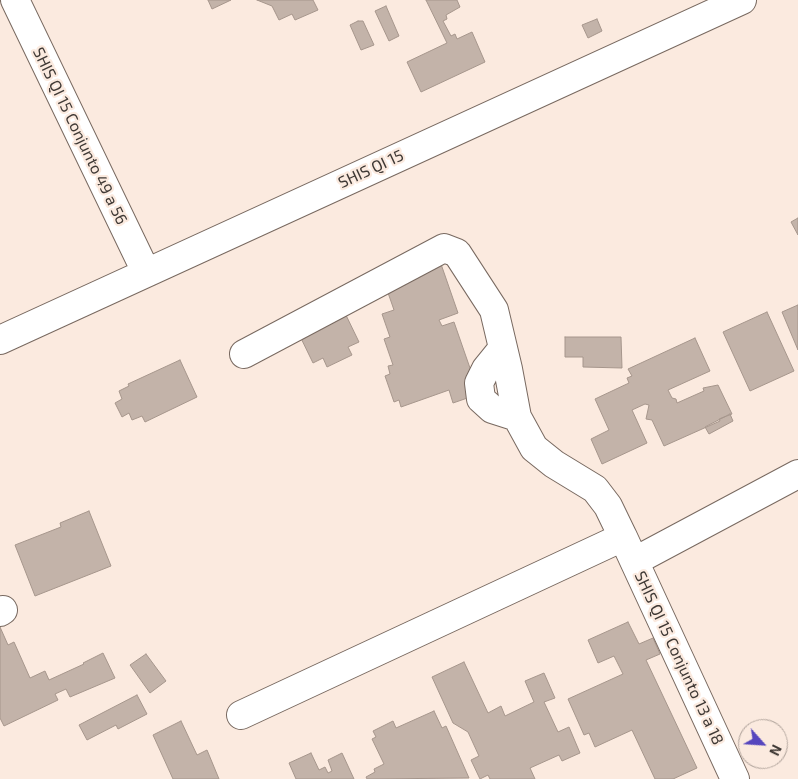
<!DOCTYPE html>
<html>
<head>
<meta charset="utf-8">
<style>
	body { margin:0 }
	#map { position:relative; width:798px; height:779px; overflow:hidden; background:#fbeadf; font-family:"Exo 2",sans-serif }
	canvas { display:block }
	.north { position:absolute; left:738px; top:719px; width:50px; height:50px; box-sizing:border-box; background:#fbeadf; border:1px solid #b0a39b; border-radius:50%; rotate:116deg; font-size:14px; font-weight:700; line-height:20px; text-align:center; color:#3f3935 }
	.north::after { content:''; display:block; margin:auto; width:18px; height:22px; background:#5646be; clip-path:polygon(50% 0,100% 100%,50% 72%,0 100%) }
</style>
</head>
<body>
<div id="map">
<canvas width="798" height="779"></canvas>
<div class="north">N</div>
</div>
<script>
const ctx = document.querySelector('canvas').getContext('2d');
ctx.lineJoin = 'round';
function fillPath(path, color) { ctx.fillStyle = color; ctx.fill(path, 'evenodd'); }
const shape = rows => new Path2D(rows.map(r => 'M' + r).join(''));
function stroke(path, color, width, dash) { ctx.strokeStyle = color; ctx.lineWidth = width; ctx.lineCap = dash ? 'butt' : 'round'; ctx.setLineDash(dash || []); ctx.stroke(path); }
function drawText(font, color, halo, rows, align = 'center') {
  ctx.font = font + ' "Exo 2",sans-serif'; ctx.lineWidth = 4.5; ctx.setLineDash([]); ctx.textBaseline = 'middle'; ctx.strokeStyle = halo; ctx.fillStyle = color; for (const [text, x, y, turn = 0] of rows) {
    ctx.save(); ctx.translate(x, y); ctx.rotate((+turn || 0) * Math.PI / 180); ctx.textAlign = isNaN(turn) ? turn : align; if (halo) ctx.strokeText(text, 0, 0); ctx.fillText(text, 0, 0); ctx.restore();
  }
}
const building = shape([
	[208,0,231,0,212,9,208,0],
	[257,0,313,0,318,10,295,20,292,14,279,20,272,6,257,0],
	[426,0,457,0,460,7,446,15,447,19,443,21,451,36,455,34,457,39,472,32,485,62,421,92,407,62,447,43,426,0],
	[386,6,399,36,389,41,375,11,386,6],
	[597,19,602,31,588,38,582,25,597,19],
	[358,21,363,21,374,45,361,50,350,25,358,21],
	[798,218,798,235,791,222,798,218],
	[441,264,458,313,439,320,442,326,454,322,479,394,453,403,449,390,401,407,399,400,394,402,385,376,390,374,388,366,393,365,384,339,390,337,382,314,394,310,386,287,441,264],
	[798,305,798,350,782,312,798,305],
	[343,309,359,342,348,347,352,355,327,367,323,358,313,363,297,330,343,309],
	[767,312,794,371,750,391,723,332,767,312],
	[565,337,621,337,622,368,583,367,583,357,565,357,565,337],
	[695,338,710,371,668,390,672,398,676,399,677,403,704,391,703,388,718,385,732,414,719,419,720,421,664,446,652,420,646,419,649,405,645,404,632,410,647,443,602,464,591,439,609,430,595,399,629,383,627,378,632,376,628,369,695,338],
	[180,360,197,397,145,422,142,416,132,420,129,413,122,417,115,403,122,399,119,391,129,386,128,384,180,360],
	[730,414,733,421,709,434,705,427,730,414],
	[89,511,111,566,35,596,15,545,61,527,60,523,89,511],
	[628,622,639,644,653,638,660,654,646,660,697,768,673,779,655,779,632,730,595,747,589,733,584,735,568,699,623,674,614,656,598,663,588,640,628,622],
	[0,627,8,645,14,642,30,678,45,671,49,680,84,664,83,663,103,653,115,678,70,697,66,689,55,694,58,700,4,726,0,718,0,627],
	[146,654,166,681,150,693,130,665,146,654],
	[464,662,488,713,501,706,505,716,534,702,525,681,544,673,555,698,544,702,558,732,569,727,580,753,562,761,559,755,530,768,535,779,490,779,488,775,480,779,471,760,479,756,468,732,453,723,432,677,464,662],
	[137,695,147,714,118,729,116,725,87,740,79,725,137,695],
	[434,711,442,728,446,726,469,778,367,779,366,777,375,772,374,769,384,764,372,739,376,737,373,731,393,721,396,728,434,711],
	[181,721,197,755,207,750,219,779,173,779,153,735,181,721],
	[311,753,319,770,325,767,328,773,332,771,328,760,342,753,354,779,296,779,289,763,311,753]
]);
fillPath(building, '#c3b3a9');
stroke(building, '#a6968c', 1);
const minor = shape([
	[15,0,146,272],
	[0,340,742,0],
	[503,348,486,369,479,383,481,399,492,409,517,417],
	[623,537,735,779],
	[635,561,798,474],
	[0,612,3,610],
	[241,715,623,537,608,506,595,489,554,464,534,448,517,417,508,369,494,310,457,253,444,248,244,354]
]);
stroke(minor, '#786960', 30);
stroke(minor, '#fff', 28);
drawText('16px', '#3f3935', '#fbeadf', [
	["SHIS QI 15 Conjunto 49 a 56",80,136,64],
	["SHIS QI 15",371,169,-25],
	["SHIS QI 15 Conjunto 13 a 18",679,658,65]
]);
</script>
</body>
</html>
